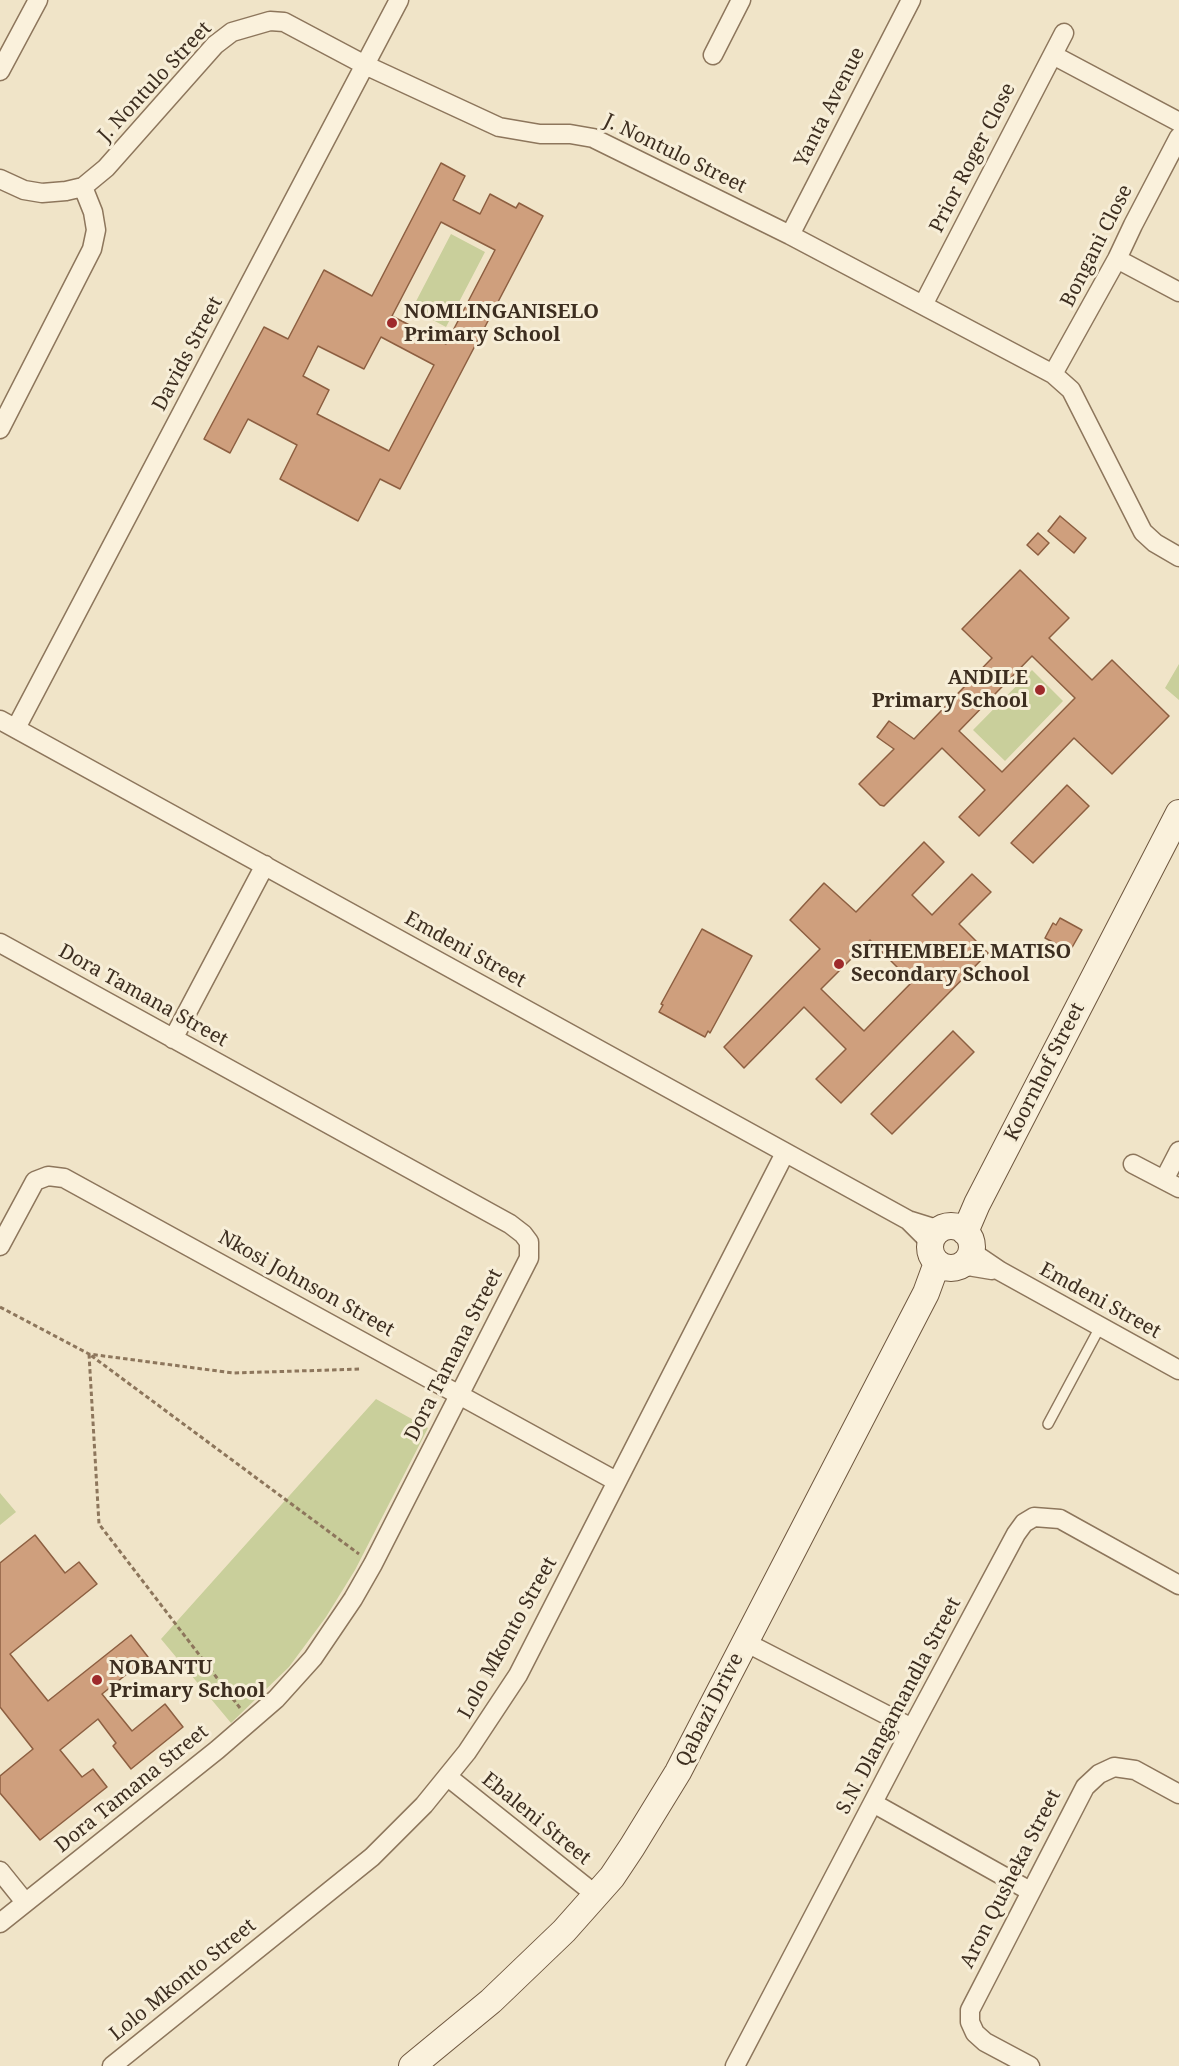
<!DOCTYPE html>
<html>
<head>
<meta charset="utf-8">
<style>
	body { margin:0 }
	canvas { display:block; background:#f0e4c8 }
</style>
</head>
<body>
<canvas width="1179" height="2066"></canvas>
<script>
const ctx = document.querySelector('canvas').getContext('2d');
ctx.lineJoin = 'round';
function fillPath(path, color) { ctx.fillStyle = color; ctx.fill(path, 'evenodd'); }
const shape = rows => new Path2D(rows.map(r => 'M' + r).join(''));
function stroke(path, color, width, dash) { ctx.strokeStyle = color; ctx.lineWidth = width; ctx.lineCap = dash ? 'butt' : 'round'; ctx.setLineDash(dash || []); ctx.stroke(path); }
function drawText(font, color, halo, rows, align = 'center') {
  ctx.font = font + ' "Noto Serif",serif'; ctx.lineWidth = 6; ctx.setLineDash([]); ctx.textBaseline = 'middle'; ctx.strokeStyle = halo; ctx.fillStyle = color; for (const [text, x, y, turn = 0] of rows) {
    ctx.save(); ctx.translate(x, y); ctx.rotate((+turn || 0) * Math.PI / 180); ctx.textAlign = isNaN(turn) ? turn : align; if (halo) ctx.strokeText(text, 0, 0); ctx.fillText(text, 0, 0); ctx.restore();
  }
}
fillPath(shape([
	[451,234,485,252,446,327,412,309],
	[1179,664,1179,700,1165,688],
	[1032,670,1063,701,1005,761,973,730],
	[376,1399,428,1428,355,1570,326,1617,289,1667,231,1723,161,1639],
	[0,1493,16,1512,0,1525]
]), '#c9cf9b');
const building = shape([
	[441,163,465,176,453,200,480,214,490,194,516,208,519,203,543,216,400,489,380,479,358,521,280,479,297,445,248,419,230,453,204,439,264,327,288,339,324,270,372,296,441,163],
	[441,222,495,250,446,344,392,316,441,222],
	[381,337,434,365,389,451,317,414,329,390,303,376,318,346,364,369,381,337],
	[1060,516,1086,538,1074,553,1048,531,1060,516],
	[1038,533,1049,543,1038,555,1027,545,1038,533],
	[1020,570,1069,618,1049,638,1092,680,1112,660,1169,716,1112,774,1074,738,979,836,959,817,985,790,942,748,884,806,880,805,859,784,894,749,877,737,889,721,914,739,992,658,962,629,1020,570],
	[1032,656,1075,698,1002,772,959,731,1032,656],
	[1067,785,1089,806,1033,863,1011,843,1067,785],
	[924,842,944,862,912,895,932,915,972,874,991,892,959,924,988,953,841,1103,816,1079,846,1049,804,1007,744,1068,724,1047,820,949,790,920,824,883,856,912,924,842],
	[870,940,912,982,864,1031,821,989,870,940],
	[1060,918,1082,930,1070,951,1045,938,1053,923,1056,925,1060,918],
	[702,929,752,956,710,1033,708,1031,705,1037,659,1012,663,1005,661,1004,702,929],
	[953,1031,974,1052,892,1134,871,1114,953,1031],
	[35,1535,65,1573,79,1562,97,1584,10,1654,48,1701,131,1635,148,1657,102,1694,132,1731,165,1704,183,1727,131,1769,113,1746,116,1743,98,1719,60,1750,82,1777,93,1769,107,1787,40,1840,0,1793,0,1776,33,1749,0,1707,0,1563,35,1535]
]);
fillPath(building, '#cf9f7d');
stroke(building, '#8d5f41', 1.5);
const lane = shape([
	[1048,1424,1100,1327]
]);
const street = shape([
	[713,55,741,0],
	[1053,55,1179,122],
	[0,71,38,0],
	[0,179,24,190,42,193,66,191,83,187,106,168,215,45,232,32,270,21,284,22,365,65,499,127,540,134,570,134,593,138,790,235,1053,374,1071,390,1143,532,1155,543,1179,557],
	[790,235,911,0],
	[1117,259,1179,292],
	[923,305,1064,33],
	[1053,374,1117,259,1133,225,1179,137],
	[0,429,92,249,96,230,93,212,83,187],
	[0,720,908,1220,940,1230],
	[16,728,399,0],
	[0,943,510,1224,523,1234,529,1242,529,1258,373,1564,353,1599,313,1658,276,1699,217,1750,0,1923],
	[173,1039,265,865],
	[1133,1164,1179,1188],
	[1164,1180,1179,1151],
	[909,1221,931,1243],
	[0,1246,35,1181,48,1176,64,1178,616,1481],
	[972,1252,1000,1271,1179,1370],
	[962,1265,992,1270],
	[745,1642,912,1728],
	[448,1777,596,1895],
	[873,1803,1030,1891],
	[0,1871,25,1902],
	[112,2066,372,1857,424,1805,467,1752,518,1675,785,1153],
	[735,2066,912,1728,1016,1534,1024,1523,1034,1517,1060,1519,1179,1585],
	[1030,2066,985,2042,975,2033,970,2022,970,2010,1085,1787,1099,1774,1114,1767,1135,1770,1179,1794]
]);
const secondary = shape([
	'930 1247a21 21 0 1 1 42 0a21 21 0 1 1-42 0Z',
	[965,1232,977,1204,1179,813],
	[412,2066,491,2001,564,1931,612,1877,632,1847,678,1772,926,1293,937,1263]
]);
stroke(lane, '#8d765c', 12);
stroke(street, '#8d765c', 21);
stroke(secondary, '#6f573f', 28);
stroke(shape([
	[0,1307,89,1354,233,1373,362,1369],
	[240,1708,99,1524,89,1354,359,1554]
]), '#8d765c', 3, [4.5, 3]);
stroke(lane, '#faf1dc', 9);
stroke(street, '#faf1dc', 18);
stroke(secondary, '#faf1dc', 26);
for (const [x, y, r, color] of [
	[392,323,6,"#9e2a2b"],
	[1040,690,6,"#9e2a2b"],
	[839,964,6,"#9e2a2b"],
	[97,1680,6,"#9e2a2b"]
]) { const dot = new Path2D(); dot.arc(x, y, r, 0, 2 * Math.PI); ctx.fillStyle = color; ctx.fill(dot); stroke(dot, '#f7eed8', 2); }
drawText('20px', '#3d2e20', '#f7eed8', [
	["J. Nontulo Street",155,82,-47],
	["Yanta Avenue",830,107,-63],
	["J. Nontulo Street",675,154,26],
	["Prior Roger Close",973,158,-63],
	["Bongani Close",1097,246,-63],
	["Davids Street",188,354,-62],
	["Emdeni Street",465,950,29],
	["Dora Tamana Street",143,996,29],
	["Koornhof Street",1045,1072,-63],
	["Nkosi Johnson Street",306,1284,29],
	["Emdeni Street",1100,1301,29],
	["Dora Tamana Street",454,1355,-63],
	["Lolo Mkonto Street",508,1638,-61],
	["S.N. Dlangamandla Street",899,1706,-62],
	["Qabazi Drive",710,1710,-63],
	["Dora Tamana Street",132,1789,-39],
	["Ebaleni Street",536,1819,39],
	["Aron Qusheka Street",1011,1879,-63],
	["Lolo Mkonto Street",183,1980,-39]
]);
drawText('bold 20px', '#3d2e20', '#f7eed8', [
	["NOMLINGANISELO",404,312],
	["Primary School",404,335],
	["ANDILE",1028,678,"right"],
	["Primary School",1028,701,"right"],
	["SITHEMBELE MATISO",851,952],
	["Secondary School",851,975],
	["NOBANTU",109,1668],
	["Primary School",109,1691]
], 'left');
</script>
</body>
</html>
